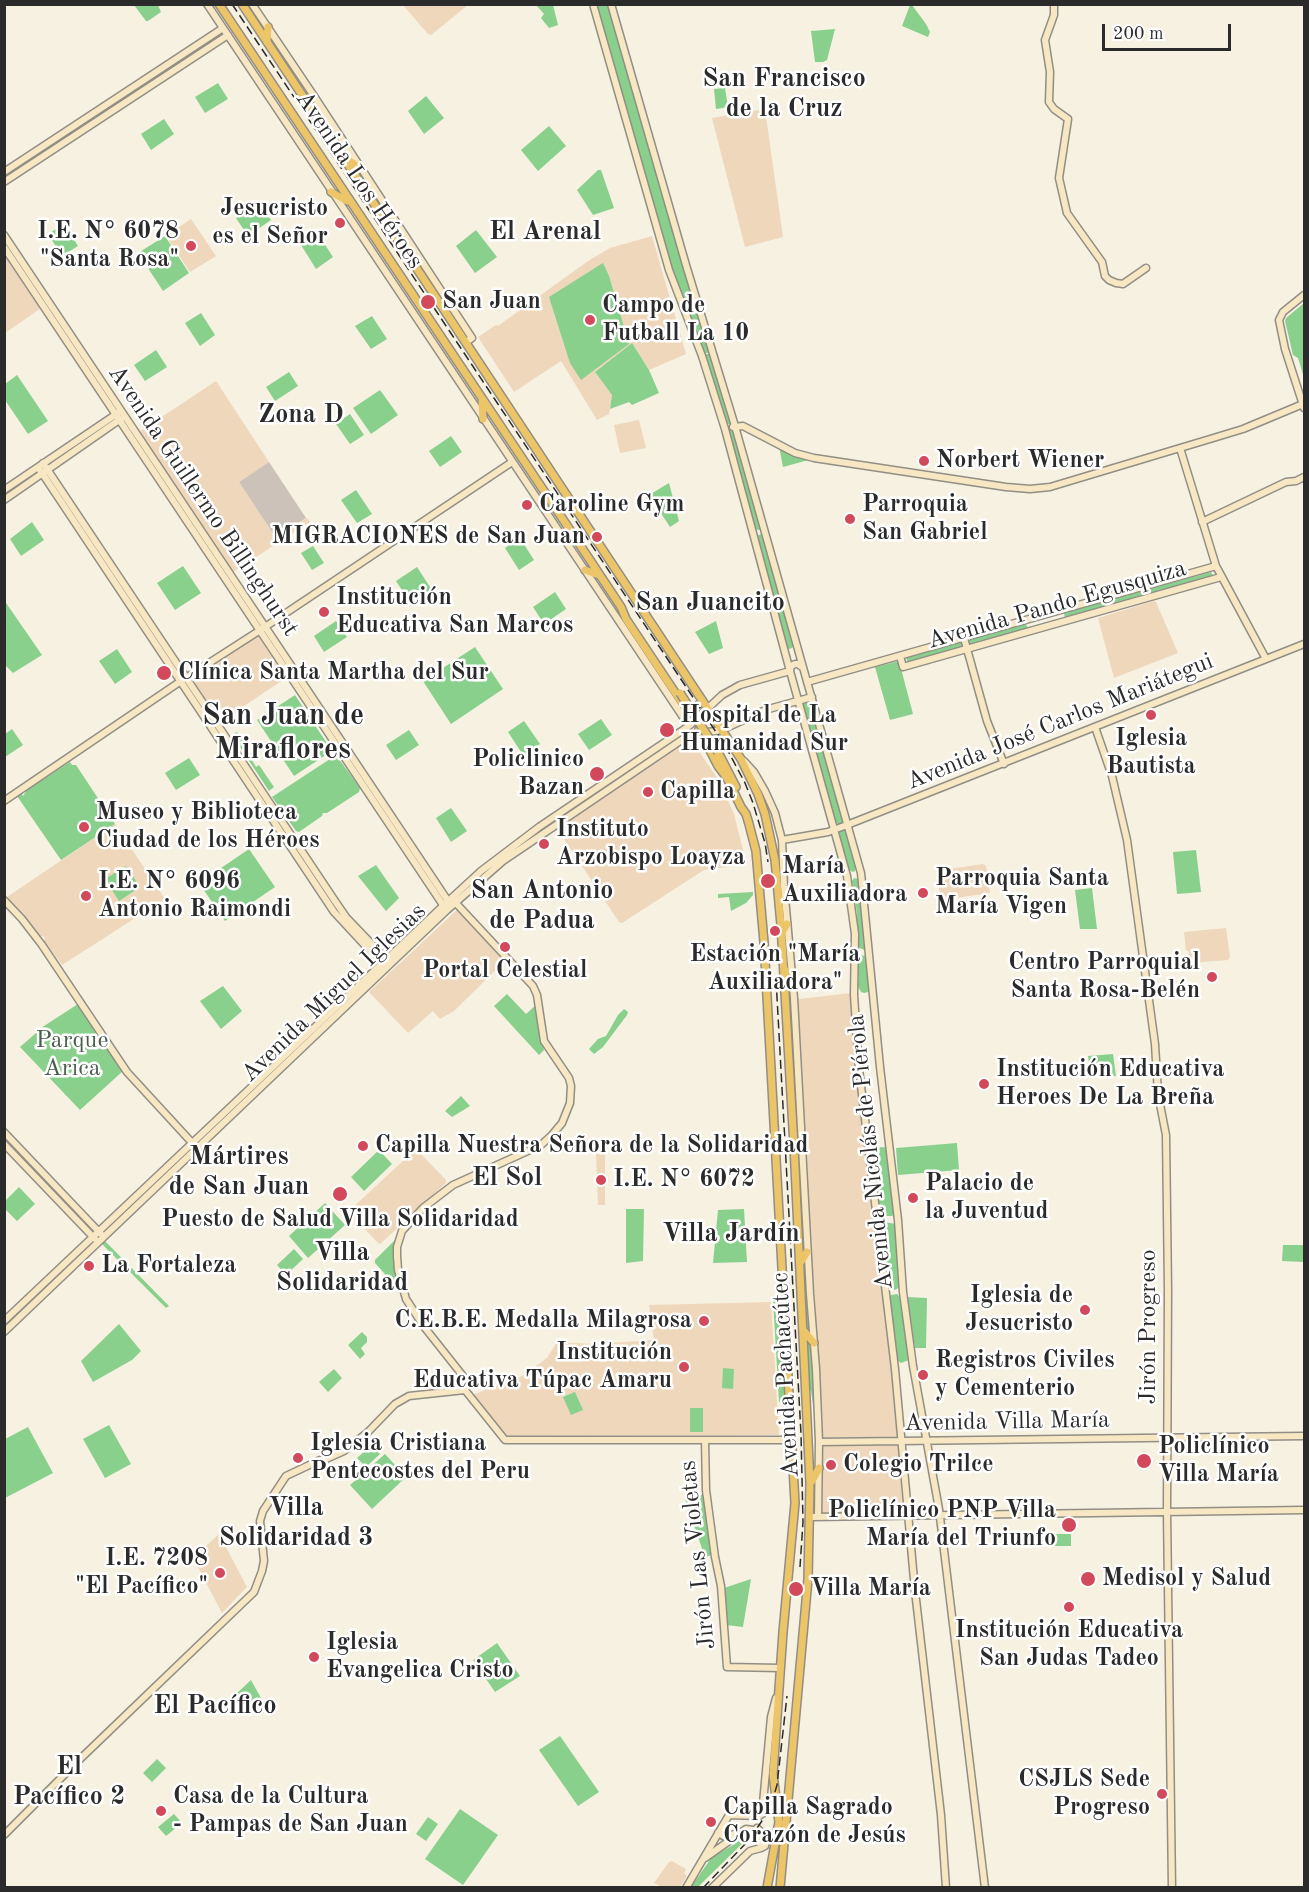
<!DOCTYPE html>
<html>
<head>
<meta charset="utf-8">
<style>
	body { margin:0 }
	#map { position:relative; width:1309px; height:1892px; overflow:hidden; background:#f7f1e2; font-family:"Old Standard TT",serif }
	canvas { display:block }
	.frame { position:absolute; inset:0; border:6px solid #2b2b2b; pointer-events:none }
	.scale { position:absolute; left:1102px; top:24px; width:129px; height:27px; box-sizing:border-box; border:3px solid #2b2b2b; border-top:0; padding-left:8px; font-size:18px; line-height:21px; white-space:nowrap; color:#2b2b2b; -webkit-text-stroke:4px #fff; paint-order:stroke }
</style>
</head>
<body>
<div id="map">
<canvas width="1309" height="1892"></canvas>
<div class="frame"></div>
<div class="scale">200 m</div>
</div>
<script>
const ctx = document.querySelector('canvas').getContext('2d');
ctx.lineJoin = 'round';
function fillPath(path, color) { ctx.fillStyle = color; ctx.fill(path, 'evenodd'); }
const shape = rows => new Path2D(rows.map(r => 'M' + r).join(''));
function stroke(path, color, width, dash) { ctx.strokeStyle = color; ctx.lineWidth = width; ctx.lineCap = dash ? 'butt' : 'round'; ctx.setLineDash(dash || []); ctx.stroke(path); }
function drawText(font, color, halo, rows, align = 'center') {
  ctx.font = font + ' "Old Standard TT",serif'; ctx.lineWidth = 5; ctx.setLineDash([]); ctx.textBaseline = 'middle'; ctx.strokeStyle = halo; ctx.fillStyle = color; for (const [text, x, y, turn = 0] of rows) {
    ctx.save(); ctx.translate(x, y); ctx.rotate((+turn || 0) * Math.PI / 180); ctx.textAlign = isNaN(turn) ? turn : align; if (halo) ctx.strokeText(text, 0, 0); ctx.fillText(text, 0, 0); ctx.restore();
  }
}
fillPath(shape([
	[403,5,468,5,431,35,428,34],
	[765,109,783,237,745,247,712,118],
	[191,219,216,256,190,272,166,236],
	[652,236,686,354,649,370,632,343,595,372,612,395,609,414,597,420,561,361,514,392,478,337,496,325,498,326,588,261,610,248],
	[4,254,40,309,5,333,4,333],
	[216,381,269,462,239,482,276,538,307,518,310,522,233,572,139,432],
	[639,420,646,448,620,453,614,425],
	[1154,601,1156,602,1178,653,1114,678,1098,618],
	[256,636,258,636,286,678,220,722,194,681,194,678],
	[685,745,694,747,698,750,718,779,734,814,746,862,744,865,704,870,622,923,619,922,558,830,558,827,678,748],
	[115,824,165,899,62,965,44,941,45,938,43,936,40,937,7,897],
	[983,864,986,866,990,893,941,900,936,871],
	[458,909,506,960,454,1011,440,1019,433,1011,408,1033,369,992],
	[1226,928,1230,957,1228,960,1188,963,1189,952,1186,950,1184,932],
	[851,993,861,1115,891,1358,903,1511,821,1515,791,1000],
	[416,1149,446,1180,446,1183,380,1244,378,1243,350,1213,350,1210],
	[596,1154,605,1154,605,1205,598,1205],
	[771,1302,779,1435,506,1436,472,1395,522,1376,547,1358,557,1342,594,1344,654,1340,649,1305],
	[219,1534,247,1587,222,1613,193,1558],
	[672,1861,686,1869,684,1873,687,1876,680,1887,662,1887,654,1883,669,1862]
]), '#eed7bb');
fillPath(shape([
	[269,462,306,518,276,538,239,482]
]), '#ccc2b9');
fillPath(shape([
	[134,5,158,5,161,12,148,21,146,21],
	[536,5,553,5,558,25,549,28,541,18,544,14],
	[596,5,609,5,710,352,704,354,661,236],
	[910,5,912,5,926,24,930,32,928,37,902,26],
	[835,29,827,60,823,62,815,62,811,31],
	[218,83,228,99,205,113,195,97],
	[725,88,728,107,716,109,714,89],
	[426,96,444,118,424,134,408,111],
	[164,119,174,134,151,150,141,134],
	[549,126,566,146,538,171,521,150],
	[598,170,601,170,614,208,593,215,577,190],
	[259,203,271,220,248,236,236,218],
	[64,224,78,246,62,256,48,234],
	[476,230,497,257,475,273,456,246],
	[318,234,333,257,316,269,301,245],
	[165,236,189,273,163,291,138,253],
	[603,263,609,276,629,344,581,380,570,363,549,297],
	[1304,303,1304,378,1298,358,1293,355,1285,321,1286,318],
	[201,313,215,335,200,346,185,323],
	[372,316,387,339,371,349,355,326],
	[632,343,649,370,659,393,632,405,629,402,610,409,612,395,595,372],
	[156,350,167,367,145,381,134,365],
	[706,354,710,354,731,423,730,425,726,423,706,357],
	[289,372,298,386,275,401,266,387],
	[17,375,48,421,28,434,5,400,5,384],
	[380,390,398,415,371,434,353,408],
	[350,414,364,435,350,444,336,424],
	[731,429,735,433,761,529,759,530,755,529,728,432],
	[451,436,462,452,440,467,429,451],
	[779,446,812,459,783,467],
	[669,483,679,521,670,527,649,495],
	[356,490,372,514,357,523,341,500],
	[32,522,44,540,21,556,10,539],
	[761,534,764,536,794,643,793,647,790,649,786,647,756,536],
	[520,538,534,560,519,570,505,548],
	[313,546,324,563,312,570,301,553],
	[183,566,201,593,175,610,157,583],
	[417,567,432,590,411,604,396,581],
	[1211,572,1214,578,1065,619,1064,613],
	[555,592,566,609,544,624,533,607],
	[4,600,42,655,13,673,5,665],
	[336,621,347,637,324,652,314,636],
	[716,621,723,648,709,654,695,632],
	[1026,624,1028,629,970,646,969,640],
	[962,641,964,647,908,663,906,658],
	[475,647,503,689,451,724,423,681],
	[117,649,132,672,115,684,99,661],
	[899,661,913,714,890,720,875,667],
	[295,695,332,751,294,776,257,720],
	[806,702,810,703,843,822,841,824,838,824,834,820,802,706,803,703],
	[601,719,612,735,589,750,578,734],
	[524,721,540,744,523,755,508,732],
	[12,729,23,745,5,757,5,734],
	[409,730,419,745,396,760,386,745],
	[237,732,251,754,249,755,256,767,259,765,274,787,269,791,232,735],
	[336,755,360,788,359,792,327,813,323,813,322,816,299,832,296,831,272,797],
	[189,758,200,775,176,790,165,773],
	[70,762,72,765,76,765,115,824,61,860,17,796,21,793,23,796,27,790],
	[451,808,467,831,451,842,436,818],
	[842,830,847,832,856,866,855,871,853,872,849,870,838,834,839,831],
	[249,849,275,887,225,921,199,883],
	[1196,850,1201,892,1177,894,1173,852],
	[376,865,399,898,386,911,358,876],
	[126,866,140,887,119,901,105,879],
	[854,878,858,879,859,882,866,945,864,950,858,947,857,913,852,881],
	[1092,888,1097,929,1080,929,1075,890],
	[753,892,753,895,746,903,731,911,729,897,718,898,718,894],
	[859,955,867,956,871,987,868,992,864,993,861,992,858,986],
	[223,986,242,1011,221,1029,200,1001],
	[507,994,526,1014,537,1004,538,1029,544,1050,539,1055,494,1006],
	[78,1004,123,1071,80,1110,20,1047,44,1026],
	[624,1009,628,1012,627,1015,603,1047,594,1054,589,1049,598,1039,606,1036,618,1015],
	[1113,1054,1116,1076,1091,1076,1088,1056],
	[461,1096,470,1106,452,1117,445,1111],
	[957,1143,959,1170,898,1175,896,1148],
	[883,1147,887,1148,895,1213,892,1216,882,1216,878,1213,871,1151,874,1148],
	[379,1150,392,1164,364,1191,351,1177],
	[19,1187,35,1204,17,1221,5,1209,5,1201],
	[325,1203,345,1225,308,1258,289,1236],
	[626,1209,644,1209,643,1261,626,1263],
	[744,1209,747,1262,713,1263,718,1210],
	[799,1212,803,1212,816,1412,814,1411,811,1391,809,1389],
	[884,1222,896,1224,900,1285,897,1289,894,1290,888,1287,880,1227],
	[398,1237,393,1258,400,1291,375,1263,375,1260],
	[104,1240,169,1306,166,1308,101,1243],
	[1283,1245,1304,1245,1304,1262,1282,1261],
	[294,1249,303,1259,286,1275,277,1265],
	[897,1294,901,1298,910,1356,909,1360,901,1363,897,1360,889,1301,891,1295],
	[907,1297,927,1298,926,1348,915,1348],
	[783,1299,789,1401,779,1402,773,1300],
	[119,1324,141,1351,132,1360,93,1382,81,1361],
	[362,1332,367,1337,367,1342,361,1348,365,1354,360,1359,348,1345],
	[723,1368,734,1369,733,1389,722,1388],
	[334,1369,342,1378,328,1392,319,1382],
	[575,1392,583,1410,571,1415,563,1397],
	[690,1408,703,1408,703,1432,690,1432],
	[109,1425,131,1464,105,1478,83,1439],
	[28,1427,53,1473,5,1498,5,1439],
	[372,1445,380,1454,366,1467,357,1458],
	[385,1454,406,1477,372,1509,350,1485],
	[705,1494,712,1555,705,1557,685,1499],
	[1052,1534,1071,1534,1071,1546,1053,1546],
	[751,1579,743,1627,726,1625,724,1588],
	[497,1643,520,1676,495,1692,473,1660],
	[251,1680,262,1700,251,1711,235,1695],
	[560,1736,599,1792,578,1806,539,1750],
	[157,1759,166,1768,152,1782,143,1773],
	[460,1809,498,1835,463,1885,425,1859],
	[174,1814,182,1823,166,1836,158,1827],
	[428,1817,438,1824,426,1841,416,1834],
	[748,1832,754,1832,698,1887,690,1888,712,1857,733,1845]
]), '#88d08c');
const secondary = shape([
	[207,4,689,726],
	[252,4,314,96,472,338,466,342],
	[593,4,669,270,702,356,725,429,790,671,847,876,855,934,854,995,859,1069,895,1369,915,1591,941,1815,946,1888],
	[611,4,686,265,735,426,861,873,880,1067,898,1220,903,1292,913,1366,939,1509,985,1888],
	[1054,4,1054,15,1045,40,1050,72,1049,102,1054,109,1068,119,1059,178,1067,213,1102,262,1105,276,1109,280,1116,283,1123,284,1146,268],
	[4,172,223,28],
	[4,182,228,35],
	[4,235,450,904],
	[4,247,445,908],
	[1304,408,1285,349,1279,320,1283,312,1304,295],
	[733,427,743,426,795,453,814,458,1006,487,1030,489,1050,487,1210,439,1243,429,1303,404],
	[1180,448,1216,566,1266,659],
	[43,463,335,901,346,917,388,961],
	[38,467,334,912,384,966],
	[4,490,118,413],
	[4,500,122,418],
	[1202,522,1286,482,1296,481,1304,477],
	[964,638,987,721,1004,764],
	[900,656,903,667,1221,577],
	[807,682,1216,566],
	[1095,727,1112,776,1127,840,1155,1044,1158,1094,1166,1135,1168,1290,1167,1512,1172,1888],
	[744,761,754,772,765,791,775,813,782,840,784,886,794,998,810,1294,816,1369,819,1442,818,1517],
	[4,801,181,681,265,627,512,462],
	[782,840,828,832,847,825,1304,644],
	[4,900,22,919,42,945,127,1072,195,1146],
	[453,900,533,986,537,995,544,1041,569,1078,571,1086,570,1103,562,1123,552,1135,541,1145,453,1185,423,1208,402,1231,397,1247,397,1256,398,1270,406,1299,425,1328,463,1376,465,1390],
	[4,1132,102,1235],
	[4,1144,95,1239],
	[4,1321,444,905,481,871,539,827,689,726,722,695,740,685,790,671,791,666,795,664,798,664,802,667],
	[4,1332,447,910,503,861,686,737,694,734,722,730,765,710,812,697],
	[465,1390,505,1440,793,1440],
	[705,1440,706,1490,715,1557,721,1586,727,1667,780,1668],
	[819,1442,1304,1436],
	[811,1517,1304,1510],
	[757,1828,763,1834,766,1840,765,1846,761,1848],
	[718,1833,727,1838,734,1834],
	[4,1835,78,1761,254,1592,262,1571,264,1561,260,1521,263,1511,286,1476,320,1460,324,1460,344,1451,368,1432,395,1404,409,1396,465,1390],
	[705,1858,746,1829,753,1830,759,1835,761,1848],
	[686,1888,729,1815,759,1816,762,1814,771,1717,776,1698],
	[712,1888,750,1851,761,1848]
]);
const primary = shape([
	[219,4,574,536,621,607,626,619,688,712],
	[242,4,741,759,758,794,765,814,775,860,781,925,794,1146,810,1483,808,1579,780,1888],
	[267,42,268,27],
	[343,157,359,167],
	[331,192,347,201],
	[482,402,483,419],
	[585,570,599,575],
	[699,729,718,766,727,778,741,807,746,814,749,824,756,851,764,942,795,1503,783,1632,773,1774,779,1822,767,1888],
	[718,752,736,787],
	[781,934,787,924],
	[785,970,792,984],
	[800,1263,807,1252],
	[804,1331,814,1343],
	[812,1481,819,1468]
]);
stroke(secondary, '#918e86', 9);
stroke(primary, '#918e86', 10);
stroke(secondary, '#f7e8c3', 6);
stroke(primary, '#ecc569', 7);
stroke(shape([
	[232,4,726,747,745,783,753,803,765,843,768,862],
	[776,979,801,1434,803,1522,800,1567],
	[703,1888,749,1840,770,1809,777,1785,787,1696]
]), '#2b2b2b', 1.5, [9, 4.5]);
const primaryBridge = shape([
	[680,693,718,752]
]);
stroke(primaryBridge, '#918e86', 10, []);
stroke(primaryBridge, '#ecc569', 7);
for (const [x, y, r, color] of [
	[340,223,6,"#d1495b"],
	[191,246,6,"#d1495b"],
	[428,302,8,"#d1495b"],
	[590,320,6,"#d1495b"],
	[924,461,6,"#d1495b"],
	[527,505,6,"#d1495b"],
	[850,519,6,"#d1495b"],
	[597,537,6,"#d1495b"],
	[324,612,6,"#d1495b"],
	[164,673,8,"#d1495b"],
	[1151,715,6,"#d1495b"],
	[667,730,8,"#d1495b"],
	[597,774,8,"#d1495b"],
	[648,792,6,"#d1495b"],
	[84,827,6,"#d1495b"],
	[544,844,6,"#d1495b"],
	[768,881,8,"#d1495b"],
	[923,893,6,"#d1495b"],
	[86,896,6,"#d1495b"],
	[775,931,6,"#d1495b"],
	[505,947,6,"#d1495b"],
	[1212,977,6,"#d1495b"],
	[984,1084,6,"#d1495b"],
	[363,1146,6,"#d1495b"],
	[601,1180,6,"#d1495b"],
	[340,1194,8,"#d1495b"],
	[913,1198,6,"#d1495b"],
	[89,1266,6,"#d1495b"],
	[1085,1310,6,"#d1495b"],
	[704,1321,6,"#d1495b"],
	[684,1367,6,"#d1495b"],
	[923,1375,6,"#d1495b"],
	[298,1458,6,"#d1495b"],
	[1144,1461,8,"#d1495b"],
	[831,1465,6,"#d1495b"],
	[1069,1525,8,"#d1495b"],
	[220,1573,6,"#d1495b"],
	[1088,1579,8,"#d1495b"],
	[796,1589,8,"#d1495b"],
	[1069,1607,6,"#d1495b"],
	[314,1657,6,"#d1495b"],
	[1162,1794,6,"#d1495b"],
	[161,1811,6,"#d1495b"],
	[711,1822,6,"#d1495b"]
]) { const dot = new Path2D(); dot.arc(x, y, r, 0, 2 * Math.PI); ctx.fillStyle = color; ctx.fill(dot); stroke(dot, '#fff', 2); }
drawText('24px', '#2b2b2b', '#fff', [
	["Avenida Los Héroes",359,180,56],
	["Avenida Guillermo Billinghurst",203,501,56],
	["Avenida Pando Egusquiza",1057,605,-16],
	["Avenida José Carlos Mariátegui",1060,722,-22],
	["Avenida Miguel Iglesias",334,993,-44],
	["Avenida Nicolás de Piérola",871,1152,-96],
	["Jirón Progreso",1149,1327,-90],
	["Avenida Pachacútec",786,1375,-93],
	["Avenida Villa María",1007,1422,-1],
	["Jirón Las Violetas",698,1555,-96]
]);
drawText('bold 24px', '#2b2b2b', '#fff', [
	["Jesucristo",328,209,"right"],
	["es el Señor",328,237,"right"],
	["I.E. N° 6078",179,232,"right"],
	["\"Santa Rosa\"",179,260,"right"],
	["San Juan",442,302],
	["Campo de",602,306],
	["Futball La 10",602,334],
	["Norbert Wiener",936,461],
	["Caroline Gym",539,505],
	["Parroquia",862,505],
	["San Gabriel",862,533],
	["MIGRACIONES de San Juan",585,537,"right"],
	["Institución",336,598],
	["Educativa San Marcos",336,626],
	["Clínica Santa Martha del Sur",178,673],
	["Hospital de La",680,716],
	["Humanidad Sur",680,744],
	["Iglesia",1151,739,"center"],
	["Bautista",1151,767,"center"],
	["Policlinico",584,760,"right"],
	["Bazan",584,788,"right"],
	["Capilla",660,792],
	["Museo y Biblioteca",96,813],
	["Ciudad de los Héroes",96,841],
	["Instituto",556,830],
	["Arzobispo Loayza",556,858],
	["María",782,867],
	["Auxiliadora",782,895],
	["Parroquia Santa",935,879],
	["María Vigen",935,907],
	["I.E. N° 6096",98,882],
	["Antonio Raimondi",98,910],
	["Estación \"María",775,955,"center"],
	["Auxiliadora\"",775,983,"center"],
	["Centro Parroquial",1200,963,"right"],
	["Santa Rosa-Belén",1200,991,"right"],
	["Portal Celestial",505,971,"center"],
	["Institución Educativa",996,1070],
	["Heroes De La Breña",996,1098],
	["Capilla Nuestra Señora de la Solidaridad",375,1146],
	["I.E. N° 6072",613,1180],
	["Palacio de",925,1184],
	["la Juventud",925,1212],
	["Puesto de Salud Villa Solidaridad",340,1220,"center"],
	["La Fortaleza",101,1266],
	["Iglesia de",1073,1296,"right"],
	["Jesucristo",1073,1324,"right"],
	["C.E.B.E. Medalla Milagrosa",692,1321,"right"],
	["Institución",672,1353,"right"],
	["Educativa Túpac Amaru",672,1381,"right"],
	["Registros Civiles",935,1361],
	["y Cementerio",935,1389],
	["Iglesia Cristiana",310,1444],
	["Pentecostes del Peru",310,1472],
	["Policlínico",1158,1447],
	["Villa María",1158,1475],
	["Colegio Trilce",843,1465],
	["Policlínico PNP Villa",1056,1511,"right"],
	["María del Triunfo",1056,1539,"right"],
	["I.E. 7208",208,1559,"right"],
	["\"El Pacífico\"",208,1587,"right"],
	["Medisol y Salud",1102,1579],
	["Villa María",810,1589],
	["Institución Educativa",1069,1631,"center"],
	["San Judas Tadeo",1069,1659,"center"],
	["Iglesia",326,1643],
	["Evangelica Cristo",326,1671],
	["CSJLS Sede",1150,1780,"right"],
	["Progreso",1150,1808,"right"],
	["Casa de la Cultura",173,1797],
	["- Pampas de San Juan",173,1825],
	["Capilla Sagrado",723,1808],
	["Corazón de Jesús",723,1836]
], 'left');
drawText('24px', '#475d48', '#fff', [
	["Parque",72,1041],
	["Arica",72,1069]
]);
drawText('bold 26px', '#2b2b2b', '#fff', [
	["San Francisco",784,79],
	["de la Cruz",784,109],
	["El Arenal",545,232],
	["Zona D",301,415],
	["San Juancito",710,603],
	["San Antonio",542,891],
	["de Padua",542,921],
	["Mártires",239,1157],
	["de San Juan",239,1187],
	["El Sol",507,1178],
	["Villa Jardín",731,1234],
	["Villa",342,1253],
	["Solidaridad",342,1283],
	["Villa",296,1508],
	["Solidaridad 3",296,1538],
	["El Pacífico",215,1706],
	["El",69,1767],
	["Pacífico 2",69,1797]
]);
drawText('bold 30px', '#2b2b2b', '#fff', [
	["San Juan de",283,716],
	["Miraflores",283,750]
]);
</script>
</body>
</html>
